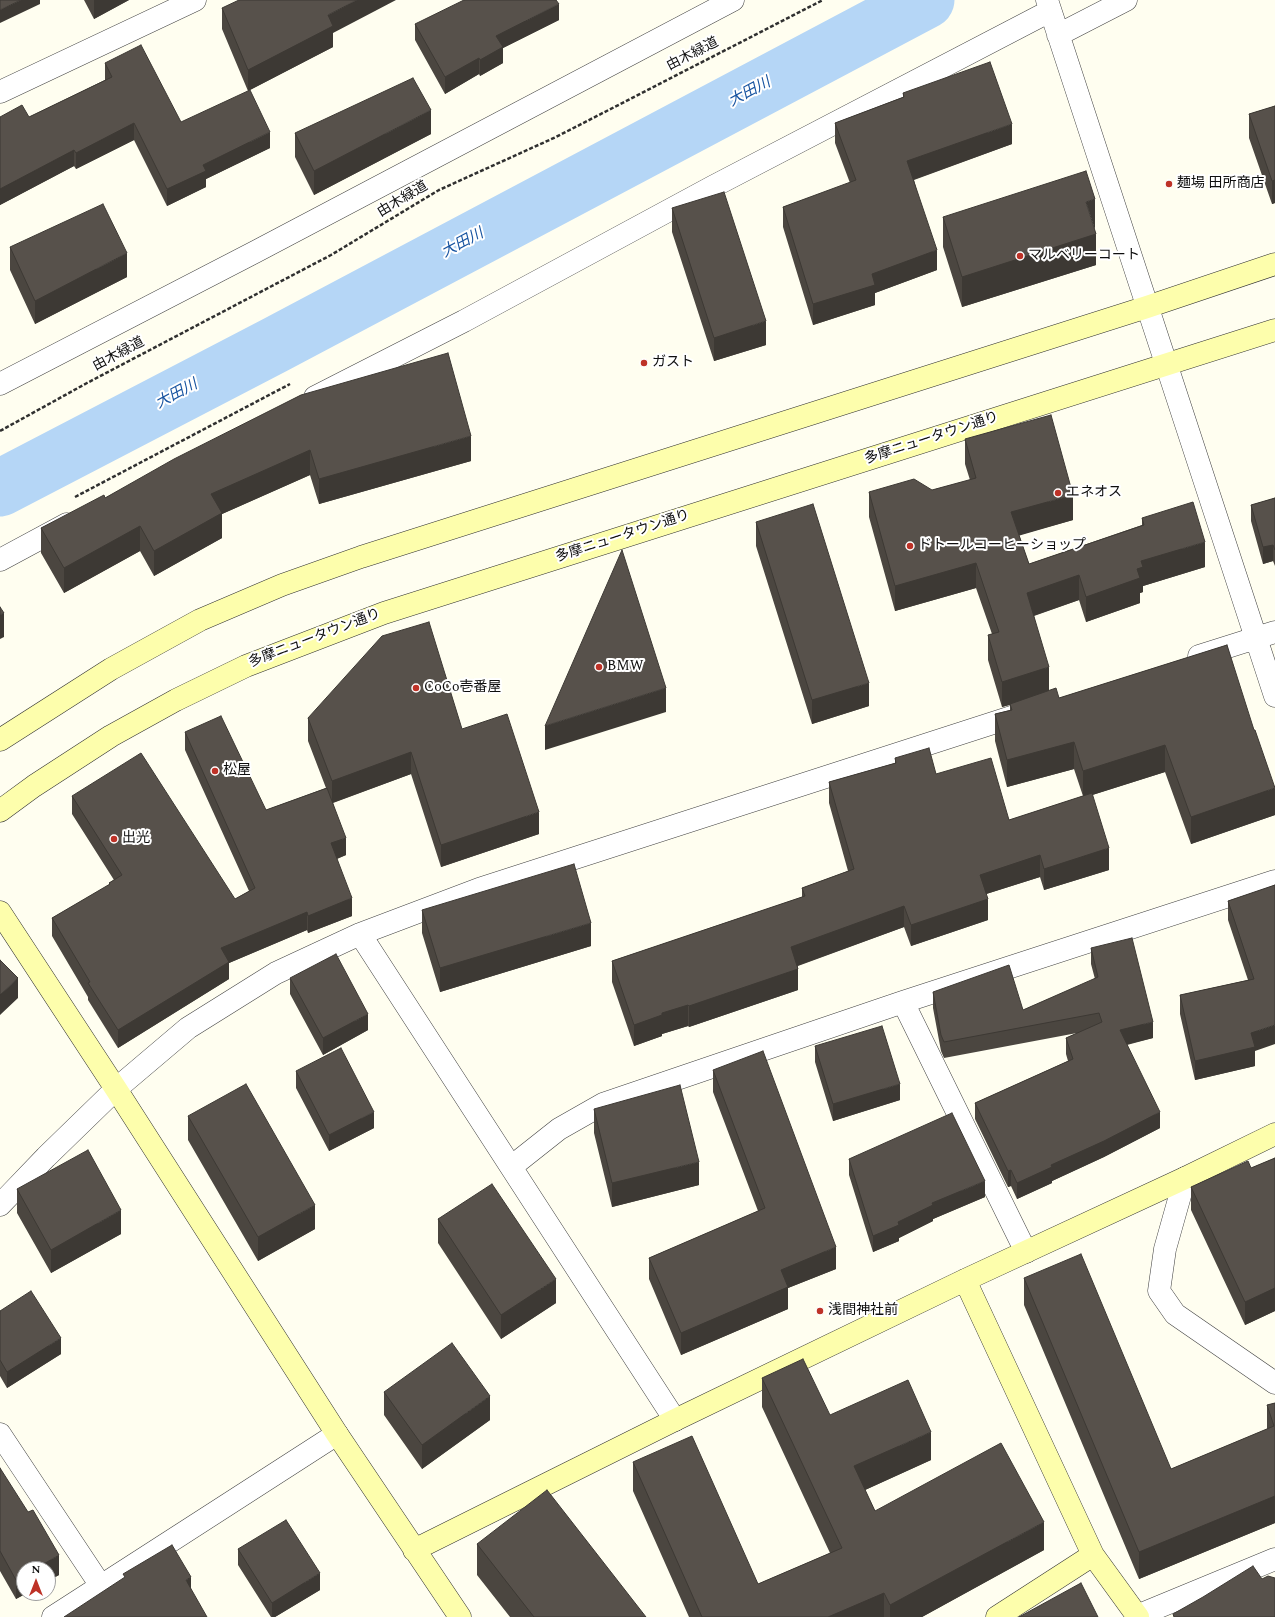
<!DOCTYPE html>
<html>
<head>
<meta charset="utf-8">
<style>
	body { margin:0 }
	#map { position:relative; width:1275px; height:1617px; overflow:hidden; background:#fffef0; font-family:Spectral,serif }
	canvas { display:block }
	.north { position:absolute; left:16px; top:1561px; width:40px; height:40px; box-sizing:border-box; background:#fff; border:1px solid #9f9f9f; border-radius:50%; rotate:0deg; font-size:11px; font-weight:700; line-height:16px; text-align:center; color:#0e0e0e }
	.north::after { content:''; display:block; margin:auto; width:14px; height:18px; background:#be3227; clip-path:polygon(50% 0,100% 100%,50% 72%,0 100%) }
</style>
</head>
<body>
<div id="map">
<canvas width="1275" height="1617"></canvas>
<div class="north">N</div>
</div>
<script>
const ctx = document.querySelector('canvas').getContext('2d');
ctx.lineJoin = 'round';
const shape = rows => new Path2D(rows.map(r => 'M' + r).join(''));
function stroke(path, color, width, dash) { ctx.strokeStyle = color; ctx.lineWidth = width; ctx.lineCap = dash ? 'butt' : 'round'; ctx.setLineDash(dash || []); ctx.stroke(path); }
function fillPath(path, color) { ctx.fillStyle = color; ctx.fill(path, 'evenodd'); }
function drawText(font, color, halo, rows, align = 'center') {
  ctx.font = font + ' Spectral,"Noto Sans JP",serif'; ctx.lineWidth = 4; ctx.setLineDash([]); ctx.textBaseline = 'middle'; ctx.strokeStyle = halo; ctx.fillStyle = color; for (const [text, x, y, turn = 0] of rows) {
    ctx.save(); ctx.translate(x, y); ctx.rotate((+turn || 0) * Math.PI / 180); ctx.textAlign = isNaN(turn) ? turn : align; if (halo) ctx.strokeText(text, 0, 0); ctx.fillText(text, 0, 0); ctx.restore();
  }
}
stroke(shape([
	[0,488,275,345,926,0]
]), '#b5d6f6', 57);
const street = shape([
	[1047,0,1275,696],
	[1058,35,1126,0],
	[0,92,195,0],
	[0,384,255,252,733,0],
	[315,397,464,321,714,186,1050,11],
	[0,560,67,524],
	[1199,656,1275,632],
	[360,934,675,1420],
	[903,1002,1026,1252],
	[511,1167,559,1129,603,1104,903,1002,1275,881],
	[1185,1178,1165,1249,1159,1291,1175,1314,1275,1383],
	[0,1205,46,1157,116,1089,188,1028,276,973,360,934,479,889,1024,713],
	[0,1434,101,1586],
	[1137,1616,1275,1559],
	[53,1617,337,1434]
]);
const secondary = shape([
	[0,740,111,669,200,620,282,585,361,557,1147,307,1275,264],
	[0,811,34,786,111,736,176,700,246,666,384,613,1275,330],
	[0,912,116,1089,337,1434,460,1617],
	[965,1280,1093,1555,1138,1617],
	[414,1550,675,1420,965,1280,1185,1178,1275,1134],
	[997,1617,1093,1555]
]);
stroke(street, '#414141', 23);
stroke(secondary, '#303030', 23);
stroke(shape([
	[0,431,87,383,331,255,439,190,556,137,823,0],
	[75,497,290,384]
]), '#303030', 2.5, [4, 2]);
stroke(street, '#fff', 22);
stroke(secondary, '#fdfeac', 22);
fillPath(shape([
	[84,0,129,0,94,19],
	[222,8,333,33,333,47,248,91,222,29],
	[559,20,503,48,503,63,480,76,479,74,445,94,415,40,415,24],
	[105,63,181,122,270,148,206,179,206,187,167,206,134,140,76,169,74,166,0,205,0,117,29,117,105,80],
	[903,93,1012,144,914,180,937,270,875,293,875,305,813,325,783,227,783,207,850,183,835,143,835,123,903,97],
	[1275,106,1275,203,1272,204,1249,138,1249,114],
	[295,133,431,134,314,195,295,157],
	[672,208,766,345,714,361,672,232],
	[943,217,1095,230,1096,265,962,307,943,247],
	[10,247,127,277,35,324,10,270],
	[301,395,471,461,319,504,310,475,222,514,222,538,154,576,140,551,64,593,41,553,41,528,105,498],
	[965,439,1073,520,1019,535,1029,564,1142,525,1142,518,1205,567,1143,586,1143,592,1140,593,1140,603,1086,622,1079,600,1034,616,1049,691,1059,698,1227,645,1275,815,1191,844,1165,772,1092,795,1109,870,1044,890,1040,877,986,894,988,920,911,946,904,927,798,966,798,990,689,1027,688,1026,662,1034,662,1036,634,1046,612,982,612,961,802,897,802,888,848,871,829,803,829,782,895,763,895,758,936,774,1009,820,1083,796,1074,769,1007,787,995,741,995,714,1010,710,1010,705,1002,707,988,660,988,635,992,634,976,588,895,611,869,517,869,492,932,490,970,480,965,464],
	[1275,498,1275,566,1273,561,1263,564,1251,521,1251,505],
	[756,522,869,706,812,724,756,546],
	[308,718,462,729,539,834,441,867,411,774,333,803,346,855,337,859,352,916,308,933,307,930,229,963,229,979,118,1048,88,1000,88,997,52,936,52,918,109,885,109,883,114,880,72,814,72,796,235,899,249,891,185,750,185,732,266,810,326,788,308,741],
	[1275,885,1255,1051,1255,1066,1195,1080,1180,1014,1180,995,1248,980,1228,920,1228,901],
	[422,910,591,946,440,992,422,933],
	[1091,948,1153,1038,1127,1045,1160,1128,1104,1157,1052,1181,1052,1183,1017,1199,1011,1186,1008,1187,975,1119,975,1103,1068,1061,1066,1054,1066,1038,1077,1033,944,1058,941,1051,933,1008,933,992,1023,1010,1095,979,1091,964],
	[290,978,368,1030,323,1055,290,994],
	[815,1046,900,1100,833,1121,815,1062],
	[713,1070,836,1269,788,1288,788,1309,681,1355,649,1279,649,1258,758,1211,713,1092],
	[296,1071,374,1128,329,1151,296,1088],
	[594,1109,699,1185,612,1207,594,1133],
	[188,1116,315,1229,258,1261,188,1140],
	[1275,1158,1275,1311,1245,1325,1191,1210,1191,1187,1251,1168],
	[849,1159,985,1197,933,1219,933,1221,899,1238,899,1241,873,1252,849,1175],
	[17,1189,121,1234,51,1273,17,1213],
	[438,1219,556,1303,501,1339,438,1243],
	[1024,1278,1171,1469,1267,1429,1267,1405,1275,1403,1275,1523,1139,1579,1024,1305],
	[0,1311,61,1354,7,1388,0,1376],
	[762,1378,830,1415,931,1460,865,1490,875,1511,1044,1550,922,1617,689,1617,633,1491,633,1462,758,1584,830,1553,762,1407],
	[384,1392,490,1420,422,1469,384,1415],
	[0,1468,59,1575,24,1593,27,1593,16,1599,0,1571],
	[477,1544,646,1617,510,1617,477,1575],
	[238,1549,320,1590,275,1617,271,1617,238,1565]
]), '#4b4640');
fillPath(shape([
	[21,0,40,0,40,4,0,23,0,10],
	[94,0,129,0,94,19],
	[357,0,396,0,333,33,333,47,248,91,248,70,328,15],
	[559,4,559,20,503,48,503,63,480,76,480,60,496,36],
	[479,58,479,74,445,94,445,77],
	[431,110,431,134,314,195,314,171],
	[134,123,134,140,76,169,76,153],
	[1012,124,1012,144,907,182,907,161],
	[270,132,270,148,206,179,206,187,167,206,167,189,203,165],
	[74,150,74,166,0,205,0,189],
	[1275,180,1275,203,1272,204,1272,181],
	[1095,199,1095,230,1086,202],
	[1096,234,1096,265,962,307,962,277],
	[937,250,937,270,875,293,875,305,813,325,813,304,872,274],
	[127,253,127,277,35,324,35,301],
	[766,321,766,345,714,361,714,338],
	[471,436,471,461,319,504,319,479],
	[310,450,310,475,222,514,222,538,154,576,154,551,211,494],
	[1073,495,1073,520,1011,538,1011,512],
	[140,526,140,551,64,593,64,568],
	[1205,542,1205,567,1143,586,1143,592,1140,593,1140,603,1086,622,1086,597,1137,569,1141,561],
	[1273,545,1273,561,1263,564,1263,547],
	[976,563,976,588,895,611,895,586],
	[1079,575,1079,600,1027,618,1027,593],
	[4,613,4,637,0,639,0,615],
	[1049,667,1049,692,1002,707,1002,682],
	[869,683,869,706,812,724,812,700],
	[666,688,666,712,545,750,545,726],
	[1074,742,1074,769,1007,787,1007,760],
	[1165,745,1165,772,1083,798,1083,771],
	[411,752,411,774,332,803,332,781],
	[1275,788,1275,815,1191,844,1191,817],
	[539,812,539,834,441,867,441,845],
	[346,838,346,855,331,861,331,843],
	[1109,848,1109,870,1044,890,1044,869],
	[1040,855,1040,877,980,896,980,875],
	[352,898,352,916,308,933,308,916],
	[988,899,988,920,911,946,911,925],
	[904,906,904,927,791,968,791,947],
	[307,912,307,930,229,963,229,979,118,1048,118,1030,221,948],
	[591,923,591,946,440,992,440,968],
	[798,969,798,990,689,1027,689,1006],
	[18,978,18,998,0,1015,0,995],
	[688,1005,688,1026,662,1034,662,1036,634,1046,634,1025,662,1013],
	[368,1014,368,1030,323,1055,323,1038],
	[1153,1022,1153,1038,1120,1046,1120,1030],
	[1275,1025,1275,1044,1255,1051,1255,1066,1195,1080,1195,1061,1251,1033],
	[900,1084,900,1100,833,1121,833,1104],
	[374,1112,374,1128,329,1151,329,1135],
	[1160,1112,1160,1128,1104,1157,1052,1181,1052,1183,1017,1199,1017,1183,1051,1165],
	[699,1162,699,1185,612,1207,612,1183],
	[1011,1170,1011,1186,1008,1187,1008,1171],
	[985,1181,985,1197,933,1219,933,1221,899,1238,899,1241,873,1252,873,1236,932,1203],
	[315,1205,315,1229,258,1261,258,1237],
	[121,1210,121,1234,51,1273,51,1250],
	[836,1247,836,1269,788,1288,788,1309,681,1355,681,1333,781,1270],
	[556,1279,556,1303,501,1339,501,1315],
	[1275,1288,1275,1311,1245,1325,1245,1302],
	[61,1338,61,1354,7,1388,7,1372],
	[490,1396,490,1420,422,1469,422,1445],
	[931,1432,931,1460,854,1495,854,1466],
	[1275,1496,1275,1523,1139,1579,1139,1552],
	[1044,1522,1044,1550,922,1617,890,1617,890,1605],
	[59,1555,59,1575,48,1581,48,1569,35,1569],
	[320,1573,320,1590,275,1617,272,1617,272,1603],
	[24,1575,24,1593,27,1593,16,1599,16,1580],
	[191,1577,191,1597,186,1580],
	[884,1593,884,1617,828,1617]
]), '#3d3934');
const building = shape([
	[0,0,21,0,0,10,0,0],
	[239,0,357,0,328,15,333,26,248,70,222,8,239,0],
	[464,0,556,0,559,4,496,36,503,47,480,60,479,58,445,77,415,24,464,0],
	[141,45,181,122,250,90,270,132,203,165,206,171,167,189,134,123,76,153,74,150,0,189,0,117,22,105,29,117,112,77,105,63,141,45],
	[990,62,1012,124,907,161,937,250,872,274,875,285,813,304,783,207,856,180,835,123,904,97,903,93,990,62],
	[413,78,431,110,314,171,295,133,413,78],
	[1275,106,1275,180,1272,181,1249,114,1275,106],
	[1086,171,1095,199,1086,202,1096,234,962,277,943,217,1086,171],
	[724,192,766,321,714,338,672,208,724,192],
	[103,204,127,253,35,301,10,247,103,204],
	[448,353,471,436,319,479,310,450,211,494,222,513,154,551,140,526,64,568,41,528,104,495,105,498,174,459,301,395,448,353],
	[1051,415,1073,495,1011,512,1029,564,1144,525,1142,518,1193,502,1205,542,1141,561,1143,567,1137,569,1140,578,1086,597,1079,575,1027,593,1049,667,1002,682,988,635,999,632,976,563,895,586,869,492,914,479,932,490,976,478,965,439,1051,415],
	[1275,498,1275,550,1273,545,1263,547,1251,505,1275,498],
	[813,504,869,683,812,700,756,522,813,504],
	[622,550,666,688,545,726,622,550],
	[0,607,4,613,0,615,0,607],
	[429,622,462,729,507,714,539,812,441,845,411,752,332,781,308,718,382,636,429,622],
	[1227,645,1254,730,1255,730,1275,788,1191,817,1165,745,1083,771,1074,742,1007,760,995,714,1012,710,1010,704,1056,688,1059,698,1227,645],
	[221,716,266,810,327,788,346,838,331,843,352,898,308,916,307,912,221,948,229,962,118,1030,88,983,90,982,52,918,110,884,109,883,122,875,72,796,141,753,235,899,255,888,185,732,221,716],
	[929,748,936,774,991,758,1009,820,1092,793,1109,848,1044,869,1040,855,980,875,988,899,911,925,904,906,791,947,798,969,689,1006,688,1005,662,1013,662,1015,634,1025,612,961,805,896,802,888,854,869,829,782,896,763,895,758,929,748],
	[574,864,591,923,440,968,422,910,574,864],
	[1275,885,1275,1025,1251,1033,1255,1047,1195,1061,1180,995,1254,979,1228,901,1275,885],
	[1132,938,1153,1022,1120,1030,1160,1112,1104,1141,1051,1165,1052,1167,1017,1183,1011,1170,1008,1171,975,1103,1073,1059,1066,1038,1102,1022,1099,1013,944,1042,941,1035,933,992,1009,965,1023,1010,1098,977,1091,948,1132,938],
	[336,954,368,1014,323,1038,290,978,336,954],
	[0,960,18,978,0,995,0,960],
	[882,1026,900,1084,833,1104,815,1046,882,1026],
	[341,1048,374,1112,329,1135,296,1071,341,1048],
	[763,1051,836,1247,781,1270,788,1287,681,1333,649,1258,765,1208,713,1070,763,1051],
	[246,1084,315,1205,258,1237,188,1116,246,1084],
	[680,1085,699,1162,612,1183,594,1109,680,1085],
	[952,1113,985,1181,932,1203,933,1205,898,1222,899,1225,873,1236,849,1159,952,1113],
	[88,1150,121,1210,51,1250,17,1189,88,1150],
	[1275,1158,1275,1288,1245,1302,1191,1187,1248,1161,1251,1168,1275,1158],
	[492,1184,556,1279,501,1315,438,1219,492,1184],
	[1081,1254,1171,1469,1274,1426,1267,1405,1275,1403,1275,1496,1139,1552,1024,1278,1081,1254],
	[31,1291,61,1338,7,1372,0,1360,0,1311,31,1291],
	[452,1343,490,1396,422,1445,384,1392,452,1343],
	[803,1359,830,1415,908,1380,931,1432,854,1466,875,1511,1001,1443,1044,1522,890,1605,884,1593,828,1617,702,1617,633,1462,692,1436,758,1584,842,1548,762,1378,803,1359],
	[0,1468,28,1512,33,1510,59,1555,35,1569,24,1569,24,1575,16,1580,0,1551,0,1468],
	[547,1490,646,1617,534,1617,477,1544,547,1490],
	[286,1520,320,1573,272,1603,238,1549,286,1520],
	[172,1545,191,1577,186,1580,207,1617,64,1617,125,1577,123,1574,172,1545],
	[1253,1566,1262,1579,1268,1576,1275,1578,1275,1617,1174,1617,1173,1614,1203,1597,1253,1566],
	[1081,1583,1098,1617,1019,1617,1081,1583]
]);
fillPath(building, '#57514b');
stroke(building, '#3d3934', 1);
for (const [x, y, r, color] of [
	[1169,184,4,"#be3227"],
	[1020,256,4,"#be3227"],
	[644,363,4,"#be3227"],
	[1058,493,4,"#be3227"],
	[910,546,4,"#be3227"],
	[599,667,4,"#be3227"],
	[416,688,4,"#be3227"],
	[215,771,4,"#be3227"],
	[114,839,4,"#be3227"],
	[820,1311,4,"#be3227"]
]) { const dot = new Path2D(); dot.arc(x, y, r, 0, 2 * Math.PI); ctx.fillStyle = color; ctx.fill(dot); stroke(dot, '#fff', 1.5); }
drawText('14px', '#0e0e0e', '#fff', [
	["由木緑道",693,55,-27],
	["由木緑道",403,200,-31],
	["由木緑道",119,355,-28],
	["多摩ニュータウン通り",932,439,-18],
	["多摩ニュータウン通り",623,537,-18],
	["多摩ニュータウン通り",315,639,-21]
]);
drawText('14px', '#0e0e0e', '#fff', [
	["麺場 田所商店",1177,184],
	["マルベリーコート",1028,256],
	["ガスト",652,363],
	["エネオス",1066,493],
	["ドトールコーヒーショップ",918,546],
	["BMW",607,667],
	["CoCo壱番屋",424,688],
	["松屋",223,771],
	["出光",122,839],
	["浅間神社前",828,1311]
], 'left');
drawText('italic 15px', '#1854a0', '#fff', [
	["大田川",750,93,-28],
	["大田川",463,244,-28],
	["大田川",177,395,-28]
]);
</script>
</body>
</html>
